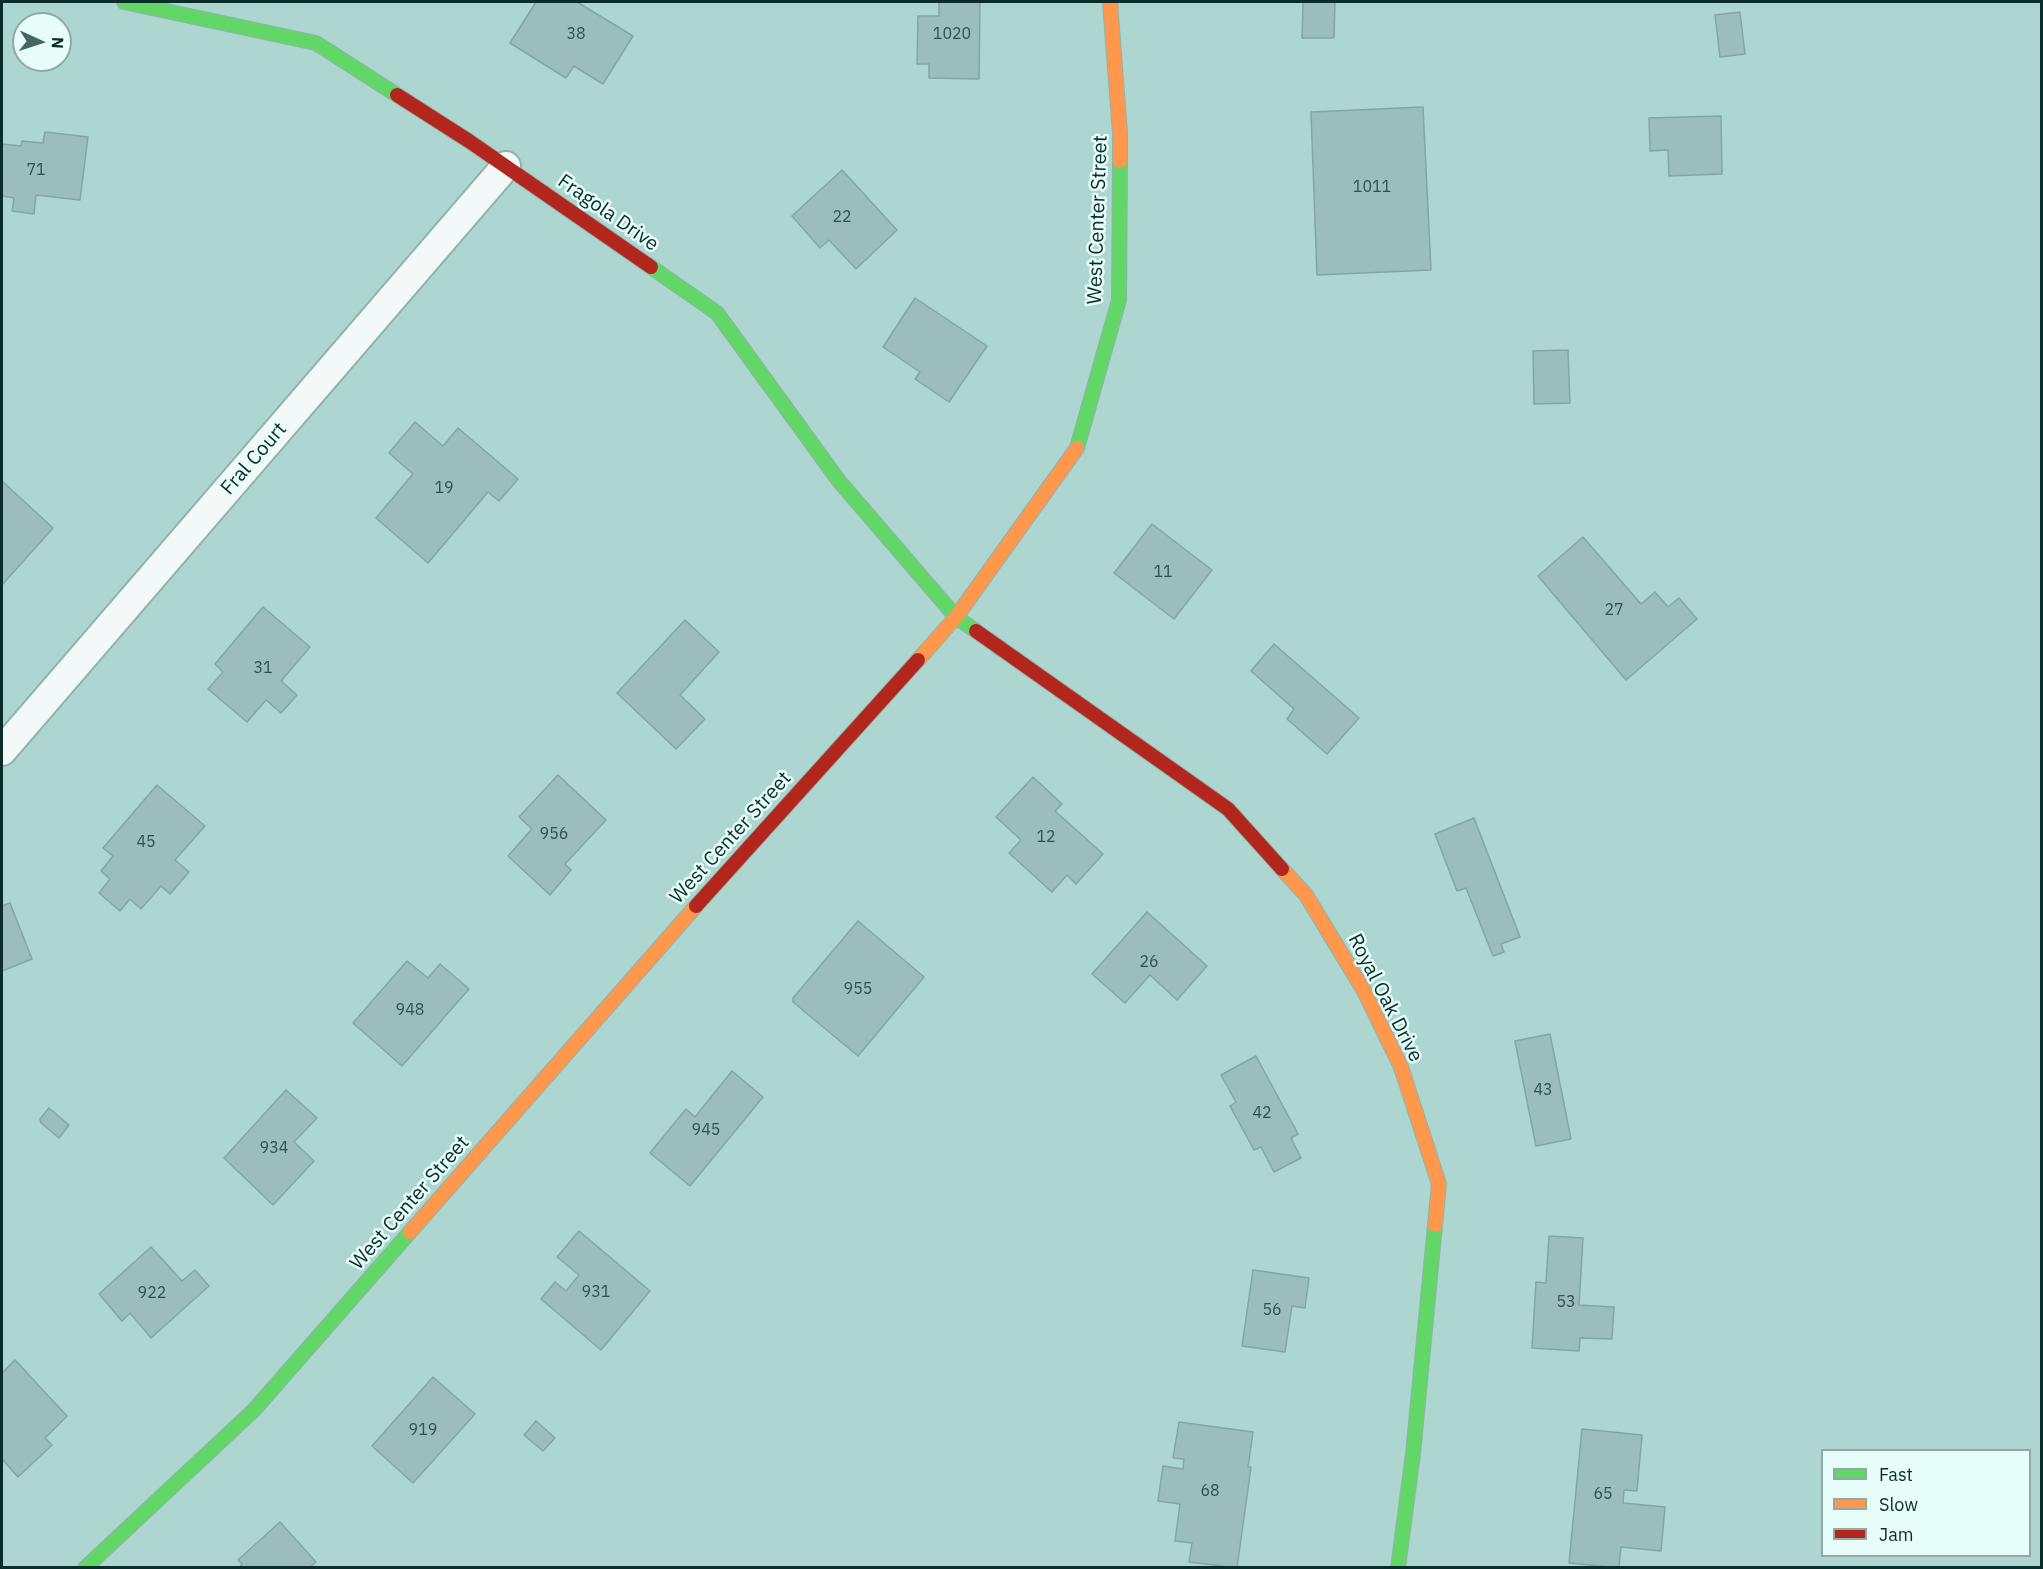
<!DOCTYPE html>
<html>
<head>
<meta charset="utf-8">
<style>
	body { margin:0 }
	#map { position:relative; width:2043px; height:1569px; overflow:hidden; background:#acd6cf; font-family:"IBM Plex Sans",sans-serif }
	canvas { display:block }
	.frame { position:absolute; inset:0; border:3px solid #0b2d29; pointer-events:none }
	.legend { position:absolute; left:1821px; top:1449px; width:210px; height:108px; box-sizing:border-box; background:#e7fdf9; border:2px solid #8faaa6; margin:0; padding:8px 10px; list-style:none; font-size:18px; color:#0b2d29 }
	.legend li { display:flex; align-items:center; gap:12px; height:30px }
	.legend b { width:30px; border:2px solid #8faaa6 }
	.north { position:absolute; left:12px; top:12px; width:60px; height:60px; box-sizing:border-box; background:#e7fdf9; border:2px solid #8faaa6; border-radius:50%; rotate:93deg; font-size:16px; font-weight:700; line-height:24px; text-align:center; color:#0b2d29 }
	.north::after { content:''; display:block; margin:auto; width:21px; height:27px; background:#436863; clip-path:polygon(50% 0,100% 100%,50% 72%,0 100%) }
</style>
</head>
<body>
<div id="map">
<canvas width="2043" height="1569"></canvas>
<div class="frame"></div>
<ul class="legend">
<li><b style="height:8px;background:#63d668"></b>Fast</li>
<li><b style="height:8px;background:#ff974d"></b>Slow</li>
<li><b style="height:8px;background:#b3261e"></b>Jam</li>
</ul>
<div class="north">N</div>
</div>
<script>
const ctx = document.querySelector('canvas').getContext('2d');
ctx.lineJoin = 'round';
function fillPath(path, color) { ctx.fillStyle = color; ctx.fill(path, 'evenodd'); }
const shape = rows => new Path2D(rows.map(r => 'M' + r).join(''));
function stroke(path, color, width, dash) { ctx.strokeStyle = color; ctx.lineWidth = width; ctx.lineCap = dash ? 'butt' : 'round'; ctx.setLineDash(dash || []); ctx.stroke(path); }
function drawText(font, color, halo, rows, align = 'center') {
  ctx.font = font + ' "IBM Plex Sans",sans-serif'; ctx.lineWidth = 5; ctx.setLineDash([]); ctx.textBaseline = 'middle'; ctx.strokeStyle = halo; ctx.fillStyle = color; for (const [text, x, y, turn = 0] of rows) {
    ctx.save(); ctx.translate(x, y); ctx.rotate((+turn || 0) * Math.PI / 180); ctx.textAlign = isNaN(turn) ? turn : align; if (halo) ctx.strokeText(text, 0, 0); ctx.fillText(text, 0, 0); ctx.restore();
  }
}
const building = shape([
	[536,2,577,2,633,36,603,84,574,66,566,78,510,43,536,2],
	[939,2,980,2,979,79,929,78,929,64,917,64,918,16,939,16,939,2],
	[1303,2,1335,2,1334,38,1302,38,1303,2],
	[1740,12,1745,54,1720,57,1715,15,1740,12],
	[1423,107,1431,270,1317,275,1311,112,1423,107],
	[1721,116,1722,174,1669,176,1668,150,1650,151,1649,118,1721,116],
	[45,132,88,137,80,200,36,195,34,214,12,211,14,198,2,196,2,144,21,146,22,141,43,143,45,132],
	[842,170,897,230,856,269,829,240,820,248,792,216,842,170],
	[915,298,987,346,949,402,915,379,920,372,883,347,915,298],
	[1568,350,1570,403,1534,404,1533,351,1568,350],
	[415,422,443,446,458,428,518,479,499,501,488,492,428,563,376,518,413,474,389,453,415,422],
	[2,481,53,528,2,585,2,481],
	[1152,524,1212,570,1174,619,1114,573,1152,524],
	[1583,537,1641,604,1655,592,1668,607,1679,598,1697,619,1626,680,1538,576,1583,537],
	[263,607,310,647,281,681,297,695,281,713,266,700,247,722,208,689,223,672,215,664,263,607],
	[685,620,719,652,680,695,705,719,676,749,617,693,685,620],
	[1274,644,1359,718,1327,754,1287,719,1294,709,1251,671,1274,644],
	[558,775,606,820,565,864,571,870,550,895,508,856,532,829,519,817,558,775],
	[1033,777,1062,804,1055,811,1103,854,1076,884,1067,875,1052,892,1009,853,1021,840,996,817,1033,777],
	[157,785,205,826,175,860,189,872,170,894,161,886,141,909,130,899,120,911,99,893,110,879,101,871,113,856,103,848,157,785],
	[1474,818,1520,937,1501,944,1504,952,1493,956,1466,888,1457,891,1435,834,1474,818],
	[10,903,32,959,2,971,2,906,10,903],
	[1147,912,1207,966,1177,1000,1150,975,1125,1003,1092,974,1147,912],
	[858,921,924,977,858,1056,793,1002,793,998,858,921],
	[407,961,428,978,440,964,469,989,402,1066,353,1023,407,961],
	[1550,1034,1571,1139,1536,1146,1515,1041,1550,1034],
	[1256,1056,1298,1134,1291,1138,1301,1158,1274,1172,1261,1147,1254,1150,1230,1106,1236,1102,1221,1075,1256,1056],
	[732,1071,763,1097,690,1186,650,1153,686,1109,695,1117,732,1071],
	[286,1090,317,1118,294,1142,314,1161,273,1205,224,1158,286,1090],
	[49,1108,69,1125,59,1138,41,1123,40,1119,49,1108],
	[579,1231,650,1291,601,1350,541,1299,555,1282,566,1291,579,1275,557,1257,579,1231],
	[1549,1236,1583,1238,1579,1305,1614,1307,1612,1339,1580,1338,1579,1351,1532,1348,1536,1282,1546,1283,1549,1236],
	[151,1247,182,1281,195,1270,209,1286,151,1338,130,1313,122,1321,99,1294,151,1247],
	[1253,1270,1309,1278,1305,1308,1292,1306,1285,1352,1242,1346,1253,1270],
	[15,1360,67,1416,45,1438,52,1445,18,1477,2,1459,2,1373,15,1360],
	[433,1377,475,1414,413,1483,372,1446,433,1377],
	[536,1421,555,1438,543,1451,524,1435,536,1421],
	[1179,1422,1253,1432,1248,1467,1251,1467,1237,1568,1189,1562,1192,1543,1175,1541,1180,1504,1158,1501,1163,1466,1183,1469,1184,1459,1173,1458,1179,1422],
	[1582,1429,1642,1435,1637,1491,1624,1490,1623,1503,1665,1507,1661,1551,1621,1547,1619,1568,1569,1563,1582,1429],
	[280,1522,316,1562,309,1568,239,1568,242,1564,238,1560,280,1522]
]);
fillPath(building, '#9bbdbc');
stroke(building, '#83a6a4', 1.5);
const street = shape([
	[2,751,506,166]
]);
const fast = shape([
	[124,2,316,43,397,95],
	[651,267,717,313,839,481,956,617,976,631],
	[1077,448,1119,300,1120,161],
	[85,1568,254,1410,410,1232],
	[1398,1568,1413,1454,1435,1225]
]);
const slow = shape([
	[1110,2,1120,133,1120,161],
	[918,660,956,617,1077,448],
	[1282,869,1306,895,1364,991,1401,1067,1439,1184,1435,1225],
	[410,1232,696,906]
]);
const jam = shape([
	[397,95,469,141,651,267],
	[976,631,1228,809,1282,869],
	[696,906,918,660]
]);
stroke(street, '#90b2ad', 32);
stroke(fast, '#90b2ad', 16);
stroke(slow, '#90b2ad', 16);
stroke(jam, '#90b2ad', 16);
stroke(street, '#f3f9f8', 28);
stroke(fast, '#63d668', 14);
stroke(slow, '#ff974d', 14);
stroke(jam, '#b3261e', 14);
drawText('16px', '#2f514e', null, [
	["38",576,34],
	["1020",952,34],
	["71",36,170],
	["1011",1372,187],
	["22",842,217],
	["19",444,488],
	["11",1163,572],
	["27",1614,610],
	["31",263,668],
	["956",554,834],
	["12",1046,837],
	["45",146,842],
	["26",1149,962],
	["955",858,989],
	["948",410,1010],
	["43",1543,1090],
	["42",1262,1113],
	["945",706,1130],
	["934",274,1148],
	["931",596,1292],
	["922",152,1293],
	["53",1566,1302],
	["56",1272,1310],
	["919",423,1430],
	["68",1210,1491],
	["65",1603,1494]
]);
drawText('20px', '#0b2d29', '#e7fdf9', [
	["Fragola Drive",608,213,35],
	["West Center Street",1098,220,-88],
	["Fral Court",254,459,-49],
	["West Center Street",731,838,-48],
	["Royal Oak Drive",1385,998,63],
	["West Center Street",410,1203,-49]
]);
</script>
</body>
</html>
